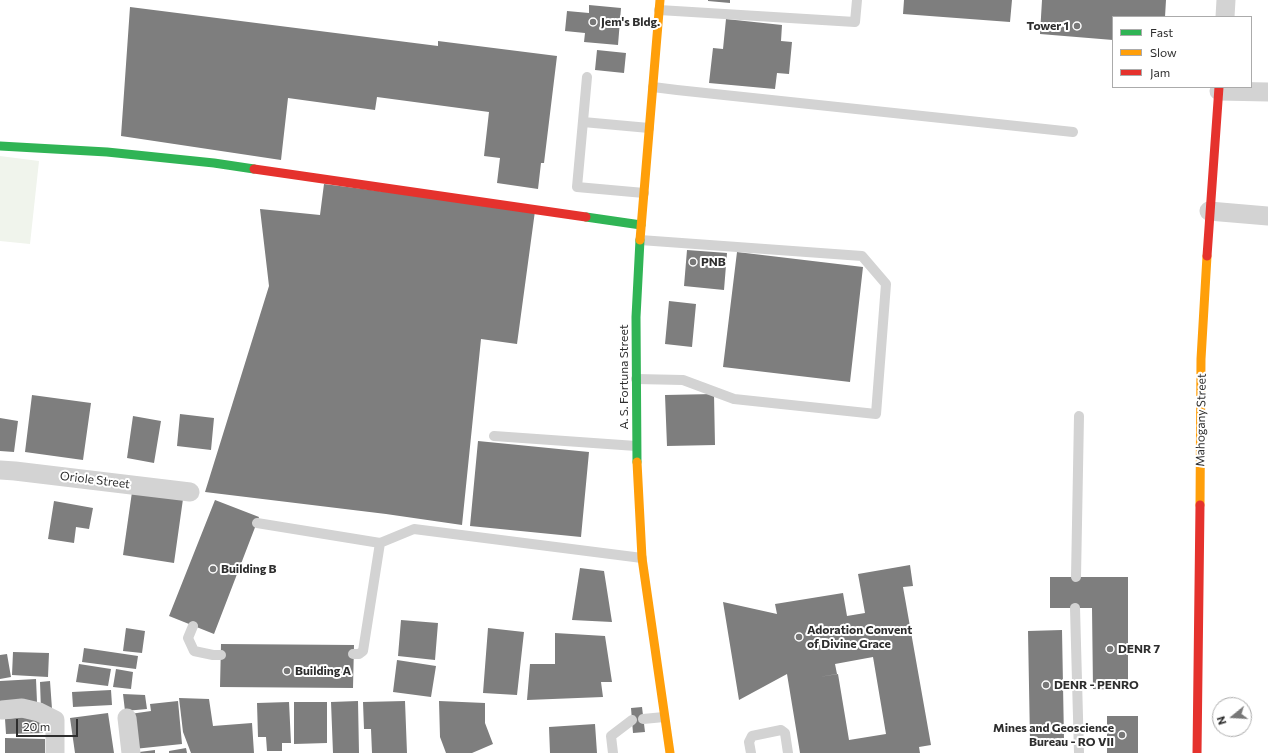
<!DOCTYPE html>
<html>
<head>
<meta charset="utf-8">
<style>
	body { margin:0 }
	#map { position:relative; width:1268px; height:753px; overflow:hidden; background:#fff; font-family:Commissioner,sans-serif }
	canvas { display:block }
	.legend { position:absolute; left:1112px; top:16px; width:140px; height:72px; box-sizing:border-box; background:#fff; border:1px solid #ababab; margin:0; padding:5px 7px; list-style:none; font-size:12px; color:#2e2e2e }
	.legend li { display:flex; align-items:center; gap:8px; height:20px }
	.legend b { width:20px; border:1px solid #ababab }
	.north { position:absolute; left:1212px; top:697px; width:40px; height:40px; box-sizing:border-box; background:#fff; border:1px solid #ababab; border-radius:50%; rotate:252deg; font-size:11px; font-weight:700; line-height:16px; text-align:center; color:#2e2e2e }
	.north::after { content:''; display:block; margin:auto; width:14px; height:18px; background:#777; clip-path:polygon(50% 0,100% 100%,50% 72%,0 100%) }
	.scale { position:absolute; left:16px; top:719px; width:62px; height:18px; box-sizing:border-box; border:2px solid #2e2e2e; border-top:0; padding-left:5px; font-size:12px; line-height:14px; white-space:nowrap; color:#2e2e2e; -webkit-text-stroke:3px #fff; paint-order:stroke }
</style>
</head>
<body>
<div id="map">
<canvas width="1268" height="753"></canvas>
<ul class="legend">
<li><b style="height:5px;background:#30b455"></b>Fast</li>
<li><b style="height:5px;background:#ff9f0a"></b>Slow</li>
<li><b style="height:5px;background:#e5322d"></b>Jam</li>
</ul>
<div class="north">N</div>
<div class="scale">20 m</div>
</div>
<script>
const ctx = document.querySelector('canvas').getContext('2d');
ctx.lineJoin = 'round';
function fillPath(path, color) { ctx.fillStyle = color; ctx.fill(path, 'evenodd'); }
const shape = rows => new Path2D(rows.map(r => 'M' + r).join(''));
function stroke(path, color, width, dash) { ctx.strokeStyle = color; ctx.lineWidth = width; ctx.lineCap = dash ? 'butt' : 'round'; ctx.setLineDash(dash || []); ctx.stroke(path); }
function drawText(font, color, halo, rows, align = 'center') {
  ctx.font = font + ' Commissioner,sans-serif'; ctx.lineWidth = 4; ctx.setLineDash([]); ctx.textBaseline = 'middle'; ctx.strokeStyle = halo; ctx.fillStyle = color; for (const [text, x, y, turn = 0] of rows) {
    ctx.save(); ctx.translate(x, y); ctx.rotate((+turn || 0) * Math.PI / 180); ctx.textAlign = isNaN(turn) ? turn : align; if (halo) ctx.strokeText(text, 0, 0); ctx.fillText(text, 0, 0); ctx.restore();
  }
}
fillPath(shape([
	[0,156,39,161,30,244,0,241]
]), '#f0f4ec');
fillPath(shape([
	[708,0,730,0,730,3,708,1],
	[904,0,1012,0,1010,22,903,14],
	[1042,0,1166,0,1165,17,1113,17,1113,40,1040,34],
	[589,5,621,8,618,45,584,42,585,33,565,31,567,11,589,13],
	[130,7,438,46,438,41,557,56,544,163,541,163,538,189,497,183,500,158,484,156,489,112,377,97,375,110,288,98,281,160,121,136],
	[726,19,782,25,781,41,792,42,789,74,777,73,775,89,709,83,713,48,723,49],
	[597,50,626,53,624,73,595,70],
	[324,184,535,211,517,344,481,339,462,525,386,514,205,492,269,286,260,209,320,215],
	[687,250,727,253,724,290,684,286],
	[737,252,863,267,850,382,723,367],
	[669,301,696,304,692,347,665,344],
	[714,394,715,445,667,446,665,395],
	[32,395,91,403,83,460,25,452],
	[180,414,214,418,211,450,177,446],
	[133,416,161,421,154,463,127,458],
	[0,418,18,421,14,452,0,451],
	[478,441,589,452,581,537,470,526],
	[132,492,183,499,174,563,123,555],
	[215,500,259,517,214,634,169,616],
	[54,501,93,508,89,529,76,527,74,543,48,539],
	[910,565,913,586,903,587,931,745,919,747,920,753,800,753,787,674,739,700,723,602,777,614,775,604,843,593,847,616,865,613,858,574],
	[873,657,886,734,849,740,838,674,819,677,837,674,835,664],
	[580,568,604,571,612,622,572,620],
	[1050,577,1128,577,1128,690,1093,689,1092,608,1050,608],
	[401,620,438,623,435,660,398,656],
	[126,628,145,631,142,653,123,651],
	[488,628,524,632,517,695,483,693],
	[1062,630,1064,740,1030,740,1028,631],
	[555,633,605,636,612,682,601,682,603,697,527,700,530,664,555,664],
	[221,644,354,645,353,688,220,687],
	[84,648,138,656,136,669,82,662],
	[13,652,49,653,48,677,12,675],
	[7,654,11,677,0,679,0,655],
	[397,660,436,666,431,697,393,692],
	[79,664,111,669,108,686,76,682],
	[116,669,133,672,131,689,113,687],
	[36,679,37,702,0,705,0,681],
	[50,681,52,709,41,710,40,682],
	[111,690,112,705,73,707,72,692],
	[123,694,145,695,147,709,125,711],
	[179,698,209,699,213,726,252,723,254,753,191,753,183,732],
	[178,701,182,744,134,749,130,714,151,711,150,704],
	[358,701,359,753,333,753,331,702],
	[405,701,407,753,372,753,371,729,364,729,363,702],
	[439,701,485,703,485,723,493,744,472,753,446,753,440,737],
	[289,702,291,743,282,743,282,751,267,751,266,737,258,737,257,703],
	[294,702,327,702,327,743,294,744],
	[642,707,645,732,633,733,631,708],
	[108,713,114,753,75,753,70,718],
	[1107,716,1138,716,1138,753,1107,753],
	[25,717,41,722,43,733,6,734,5,719],
	[595,724,597,753,550,753,549,727],
	[5,738,45,739,45,753,5,753],
	[186,748,187,753,169,753,169,751],
	[155,750,155,753,139,753,139,752]
]), '#7e7e7e');
stroke(shape([
	[659,10,855,22,857,0],
	[587,77,577,187,644,193],
	[653,87,677,90,1073,132],
	[583,122,649,128],
	[636,379,683,380,734,399,876,414,886,284,862,256,640,240],
	[494,436,636,446],
	[257,523,380,543,414,529,642,558],
	[1076,577,1079,416],
	[1075,608,1079,753],
	[193,626,188,638,194,651,213,655,221,655],
	[353,654,359,654,363,651,380,543],
	[643,719,664,717],
	[613,753,611,736,632,720],
	[751,753,749,742,752,736,781,730,785,733,788,753]
]), '#d3d3d3', 10);
stroke(shape([
	[1225,17,1226,0],
	[1219,91,1268,92],
	[1209,211,1268,216],
	[0,470,15,471,190,492],
	[2,710,22,708,39,712,55,720,55,753],
	[127,718,131,753]
]), '#d3d3d3', 19);
stroke(shape([
	[0,146,107,152,214,163,254,169],
	[586,217,641,225],
	[637,462,636,317,640,240]
]), '#30b455', 9);
stroke(shape([
	[640,240,660,0],
	[637,462,642,558,670,753],
	[1200,505,1201,359,1207,256]
]), '#ff9f0a', 9);
stroke(shape([
	[254,169,586,217],
	[1207,256,1219,87],
	[1197,753,1200,505]
]), '#e5322d', 9);
for (const [x, y, r, color] of [
	[593,22,4,"#777"],
	[1077,26,4,"#777"],
	[693,262,4,"#777"],
	[213,569,4,"#777"],
	[799,637,4,"#777"],
	[1110,649,4,"#777"],
	[287,671,4,"#777"],
	[1046,685,4,"#777"],
	[1122,735,4,"#777"]
]) { const dot = new Path2D(); dot.arc(x, y, r, 0, 2 * Math.PI); ctx.fillStyle = color; ctx.fill(dot); stroke(dot, '#fff', 1.5); }
drawText('bold 12px', '#2e2e2e', '#fff', [
	["Jem's Bldg.",601,22],
	["Tower 1",1069,26,"right"],
	["PNB",701,262],
	["Building B",221,569],
	["Adoration Convent",807,630],
	["of Divine Grace",807,644],
	["DENR 7",1118,649],
	["Building A",295,671],
	["DENR - PENRO",1054,685],
	["Mines and Geoscience",1114,728,"right"],
	["Bureau - RO VII",1114,742,"right"]
], 'left');
drawText('12px', '#2e2e2e', '#fff', [
	["A. S. Fortuna Street",624,377,-90],
	["Mahogany Street",1201,420,-89],
	["Oriole Street",95,480,7]
]);
</script>
</body>
</html>
